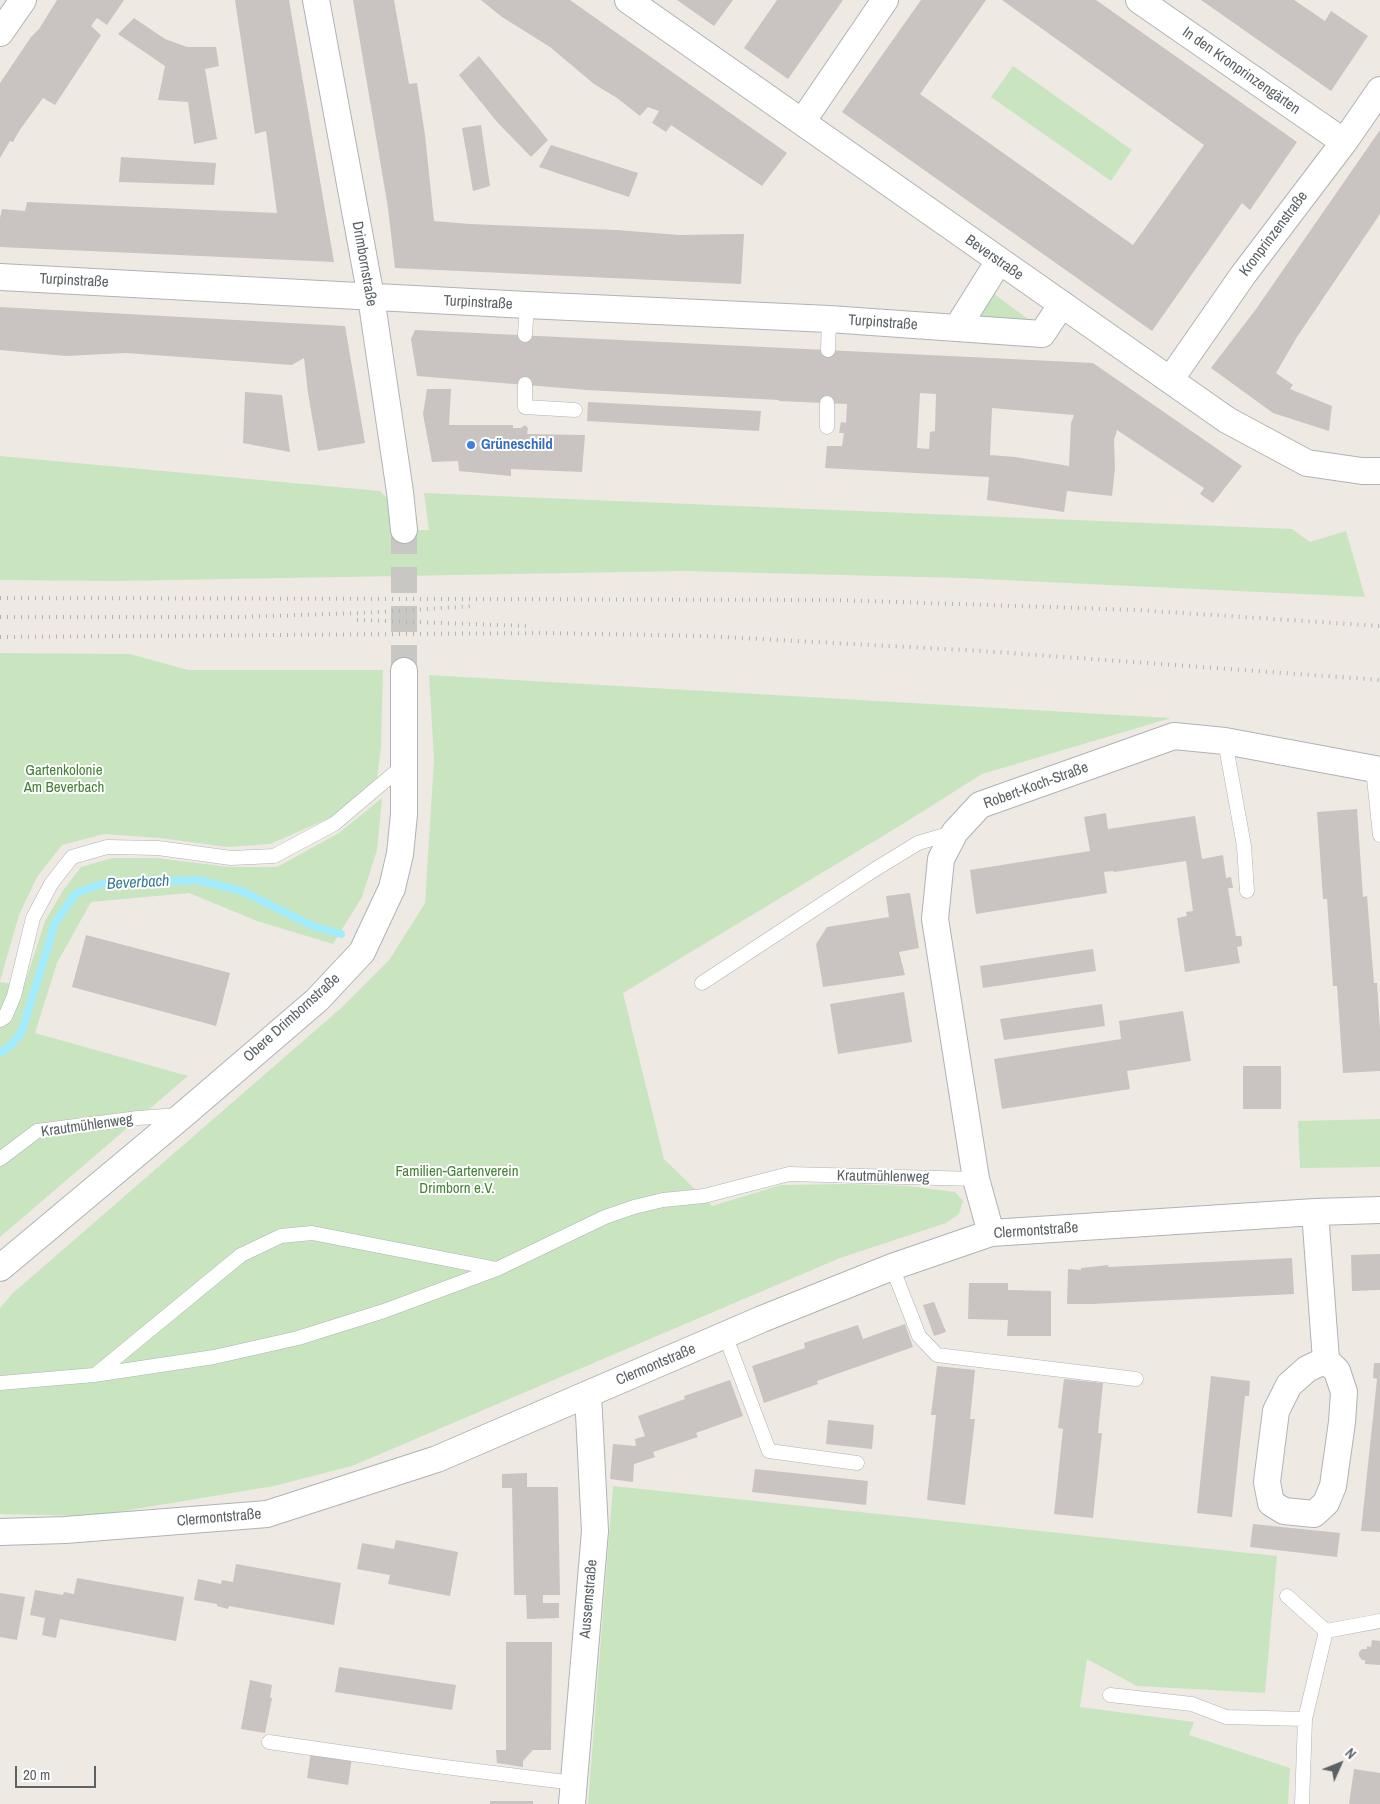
<!DOCTYPE html>
<html>
<head>
<meta charset="utf-8">
<style>
	body { margin:0 }
	#map { position:relative; width:1380px; height:1804px; overflow:hidden; background:#eee9e3; font-family:"Archivo Narrow",sans-serif }
	canvas { display:block }
	.north { position:absolute; left:1315px; top:1739px; width:50px; height:50px; -webkit-text-stroke:4px #fff; paint-order:stroke; rotate:46deg; font-size:14px; font-weight:700; line-height:20px; text-align:center; color:#5b6164 }
	.north::after { content:''; display:block; margin:auto; width:18px; height:22px; background:#5b6164; clip-path:polygon(50% 0,100% 100%,50% 72%,0 100%) }
	.scale { position:absolute; left:15px; top:1766px; width:81px; height:22px; box-sizing:border-box; border:2px solid #5b6164; border-top:0; padding-left:6px; font-size:15px; line-height:18px; white-space:nowrap; color:#5b6164; -webkit-text-stroke:4px #fff; paint-order:stroke }
</style>
</head>
<body>
<div id="map">
<canvas width="1380" height="1804"></canvas>
<div class="north">N</div>
<div class="scale">20 m</div>
</div>
<script>
const ctx = document.querySelector('canvas').getContext('2d');
ctx.lineJoin = 'round';
function fillPath(path, color) { ctx.fillStyle = color; ctx.fill(path, 'evenodd'); }
const shape = rows => new Path2D(rows.map(r => 'M' + r).join(''));
function stroke(path, color, width, dash) { ctx.strokeStyle = color; ctx.lineWidth = width; ctx.lineCap = dash ? 'butt' : 'round'; ctx.setLineDash(dash || []); ctx.stroke(path); }
function drawText(font, color, halo, rows, align = 'center') {
  ctx.font = font + ' "Archivo Narrow",sans-serif'; ctx.lineWidth = 4; ctx.setLineDash([]); ctx.textBaseline = 'middle'; ctx.strokeStyle = halo; ctx.fillStyle = color; for (const [text, x, y, turn = 0] of rows) {
    ctx.save(); ctx.translate(x, y); ctx.rotate((+turn || 0) * Math.PI / 180); ctx.textAlign = isNaN(turn) ? turn : align; if (halo) ctx.strokeText(text, 0, 0); ctx.fillText(text, 0, 0); ctx.restore();
  }
}
fillPath(shape([
	[1013,66,1132,150,1111,181,991,97],
	[993,293,1028,319,1026,322,982,323,978,313],
	[0,456,380,491,389,500,390,530,429,530,424,493,1292,529,1310,542,1346,531,1365,597,961,578,684,571,116,581,0,580],
	[0,653,130,654,188,670,383,670,381,747,377,778,332,817,270,844,227,847,160,838,104,834,62,845,37,877,19,915,0,981],
	[429,675,1171,718,982,774,906,822,623,993,664,1159,712,1206,781,1185,849,1184,907,1186,955,1192,963,1201,959,1214,946,1223,840,1258,352,1466,274,1486,93,1516,0,1514,0,1308,13,1293,340,1009,390,959,425,903,434,760],
	[382,798,377,850,362,897,333,944,257,921,189,893,91,902,57,963,35,1033,188,1076,0,1237,0,982,24,986,45,921,64,889,81,867,112,858,156,858,230,867,277,867,339,833],
	[1380,1119,1380,1167,1300,1168,1298,1121],
	[613,1486,1277,1556,1265,1693,1137,1686,1087,1659,1080,1707,1194,1722,1189,1735,1290,1768,1288,1804,588,1804]
]), '#c9e5c0');
stroke(shape([
	[0,1053,12,1044,22,1031,55,923,76,893,102,884,197,880,242,891,315,927,341,934]
]), '#a3ecfe', 8);
fillPath(shape([
	[57,0,124,0,107,25,97,18,91,26,101,35,55,105,43,98,19,131,13,142,10,141,0,158,0,83,31,37,39,29],
	[235,0,289,0,334,262,0,247,0,218,2,209,25,211,27,202,277,213,266,131,255,134],
	[353,0,394,0,409,84,417,83,425,135,434,221,470,224,616,230,679,235,744,234,741,284,395,268,388,208],
	[481,0,570,0,787,153,762,186,671,125,666,132,652,123,659,111,648,107,640,116,617,98,594,84,550,47,502,17],
	[677,0,733,0,714,26],
	[777,0,843,0,788,79,744,48],
	[921,0,986,0,920,94,1133,245,1204,145,1002,0,1096,0,1297,142,1250,210,1242,203,1152,331,842,112],
	[1201,0,1294,0,1325,21,1331,11,1368,36,1331,91],
	[134,18,165,39,187,47,216,47,219,66,205,69,217,139,194,144,188,102,158,100,165,66,118,34],
	[479,56,548,140,531,157,497,122,459,75],
	[481,125,490,186,473,191,462,128],
	[1380,130,1380,214,1297,337,1276,373,1293,385,1290,389,1332,406,1329,431,1273,413,1211,368,1256,309],
	[551,145,638,173,629,197,539,167],
	[121,157,216,163,214,185,119,182],
	[0,307,345,326,365,443,318,451,308,393,304,358,292,365,126,353,66,356,0,350],
	[415,330,1093,363,1242,466,1213,503,1200,494,1204,488,1117,430,1114,440,1115,468,1112,496,1067,491,1064,512,987,500,989,477,825,468,827,446,842,446,844,433,839,433,841,422,846,423,847,404,779,401,779,400,587,390,417,376,411,339],
	[920,393,936,394,935,431,930,432,929,449,917,448],
	[992,408,1074,415,1071,423,1069,466,1015,457,990,455],
	[427,389,451,389,449,425,513,425,513,428,521,428,525,425,528,428,527,434,585,435,582,472,511,469,511,476,459,471,458,461,432,462,423,414],
	[245,392,282,395,290,452,243,443],
	[588,402,761,411,759,431,587,421],
	[1357,809,1363,897,1367,896,1374,983,1377,983,1380,1029,1380,1071,1343,1073,1337,986,1333,986,1327,899,1323,899,1317,812],
	[1106,813,1108,829,1195,816,1202,859,1223,855,1226,878,1231,877,1233,888,1228,888,1236,936,1241,936,1242,941,1242,946,1237,947,1240,963,1185,972,1177,918,1187,916,1186,912,1193,911,1186,861,1114,872,1113,871,1104,872,1107,893,976,914,970,870,1090,851,1084,817],
	[910,893,919,948,899,952,905,975,823,987,816,944,827,927,889,917,886,896],
	[86,935,230,973,216,1026,72,987],
	[1093,949,1096,971,983,988,980,966],
	[904,992,912,1042,838,1054,830,1004],
	[1102,1004,1105,1026,1004,1040,1000,1019],
	[1183,1011,1191,1061,1127,1071,1130,1089,1002,1109,994,1059,1121,1039,1119,1021],
	[1243,1066,1281,1066,1281,1109,1243,1109],
	[1380,1254,1380,1290,1352,1291,1351,1255],
	[1292,1258,1294,1294,1092,1304,1067,1304,1068,1269,1081,1270,1081,1268,1109,1265,1108,1267],
	[969,1283,1008,1283,1008,1290,1051,1291,1051,1336,1007,1336,1008,1320,968,1319],
	[934,1302,946,1332,934,1336,923,1305],
	[905,1324,913,1347,817,1381,818,1384,764,1403,752,1366,805,1348,804,1343,858,1325,863,1339],
	[1374,1363,1380,1363,1380,1532,1361,1531,1377,1379,1373,1378],
	[937,1366,975,1370,970,1419,975,1419,965,1505,927,1500,936,1415,931,1415],
	[1211,1376,1250,1381,1249,1396,1245,1396,1232,1517,1197,1513],
	[1064,1379,1103,1383,1098,1433,1102,1433,1093,1518,1054,1514,1063,1429,1058,1428],
	[730,1380,743,1416,696,1433,698,1437,653,1452,655,1457,634,1464,633,1482,610,1479,613,1444,636,1446,635,1439,645,1436,638,1416,685,1399,684,1396],
	[828,1420,874,1425,872,1449,826,1444],
	[755,1469,868,1481,866,1505,752,1492],
	[527,1473,527,1487,558,1487,560,1595,543,1595,543,1603,559,1603,559,1618,527,1619,526,1595,514,1595,512,1488,502,1488,502,1474],
	[1253,1524,1340,1533,1337,1557,1250,1547],
	[396,1540,458,1552,450,1596,388,1584,390,1575,357,1569,362,1543,394,1549],
	[236,1564,341,1583,334,1625,229,1606,228,1609,217,1606,217,1604,194,1600,198,1579,221,1584,222,1580,233,1582],
	[77,1578,184,1597,176,1641,60,1619,56,1638,42,1635,45,1618,30,1615,35,1590,63,1595,64,1592,74,1594],
	[0,1593,25,1597,17,1640,0,1637],
	[1372,1640,1380,1641,1380,1665,1365,1664,1365,1660,1362,1660,1359,1656,1359,1652,1362,1649,1367,1649,1367,1646,1371,1647],
	[506,1642,552,1642,551,1750,533,1750,523,1761,523,1767,497,1763,496,1750,506,1750],
	[339,1667,456,1685,452,1710,335,1692],
	[250,1680,272,1685,270,1698,272,1698,265,1733,241,1729],
	[311,1752,352,1758,348,1785,307,1778],
	[1354,1769,1380,1773,1380,1804,1349,1804],
	[490,1801,533,1801,533,1804,490,1804]
]), '#c9c4c1');
stroke(shape([
	[404,671,404,530]
]), '#c9c7c3', 26, [26, 13]);
const lane = shape([
	[525,335,527,305],
	[828,350,829,319],
	[525,384,525,407,575,410],
	[827,427,827,403],
	[1225,741,1244,846,1247,891],
	[1373,769,1380,835],
	[702,983,874,870,918,843,955,832],
	[0,1020,5,1017,14,996,33,918,51,884,72,857,107,847,158,848,231,858,274,856,334,824,404,765],
	[0,1159,37,1131,138,1118,179,1115],
	[892,1267,919,1336,937,1355,1136,1379],
	[725,1335,769,1451,857,1463],
	[95,1375,241,1255,281,1236,312,1233,497,1269],
	[0,1383,94,1375,214,1357,298,1338,384,1311,497,1269,605,1217,634,1207,663,1200,704,1196,789,1174,976,1179],
	[1287,1596,1326,1631],
	[1110,1695,1192,1704,1226,1717,1305,1719],
	[269,1742,437,1766,574,1783],
	[1302,1804,1305,1719,1326,1631,1380,1621]
]);
const street = shape([
	[316,0,371,297,400,492,404,530],
	[628,0,1227,420,1307,463,1362,471,1380,471],
	[1139,0,1344,142],
	[0,33,23,0],
	[802,122,885,0],
	[0,277,527,305,829,319,1042,334,1062,304],
	[957,328,999,261],
	[1170,380,1243,275,1344,142,1380,90],
	[1315,1212,1326,1360,1337,1371,1344,1392,1342,1422,1333,1486,1326,1503,1314,1514,1284,1511,1271,1503,1267,1482,1276,1411,1289,1385,1307,1369,1326,1360],
	[991,1233,976,1179,935,919,941,859,955,832,980,805,1174,736,1225,741,1380,770],
	[0,1268,183,1115,317,1000,362,952,392,888,400,854,404,814,404,671],
	[0,1532,65,1530,267,1514,437,1459,762,1319,892,1267,991,1233,1315,1212,1380,1210],
	[572,1804,595,1531,588,1394]
]);
stroke(lane, '#afb3b6', 15);
stroke(street, '#afb3b6', 28);
stroke(lane, '#fff', 14);
stroke(street, '#fff', 26);
stroke(shape([
	[0,598,836,600,1137,610,1380,626],
	[0,617,239,617,361,613,475,606],
	[357,620,529,626],
	[0,637,547,633,704,636,982,651,1380,680]
]), '#b2b3b4', 4, [1, 6]);
for (const [x, y, r, color] of [
	[471,445,5,"#3f7fe0"]
]) { const dot = new Path2D(); dot.arc(x, y, r, 0, 2 * Math.PI); ctx.fillStyle = color; ctx.fill(dot); stroke(dot, '#fff', 2); }
drawText('15px', '#5b6164', '#fff', [
	["In den Kronprinzengärten",1241,71,35],
	["Kronprinzenstraße",1274,234,-53],
	["Beverstraße",994,258,35],
	["Drimbornstraße",364,264,80],
	["Turpinstraße",74,281,3],
	["Turpinstraße",478,303,3],
	["Turpinstraße",883,323,4],
	["Robert-Koch-Straße",1036,786,-20],
	["Obere Drimbornstraße",292,1018,-42],
	["Krautmühlenweg",87,1126,-8],
	["Krautmühlenweg",883,1177,1],
	["Clermontstraße",1036,1231,-4],
	["Clermontstraße",656,1365,-23],
	["Clermontstraße",219,1518,-5],
	["Aussemstraße",589,1599,-85]
]);
drawText('bold 15px', '#366cbe', '#fff', [
	["Grüneschild",481,445]
], 'left');
drawText('15px', '#438235', '#fff', [
	["Gartenkolonie",64,771],
	["Am Beverbach",64,788],
	["Familien-Gartenverein",457,1172],
	["Drimborn e.V.",457,1189]
]);
drawText('italic 16px', '#397c96', '#fff', [
	["Beverbach",138,883,-3]
]);
</script>
</body>
</html>
